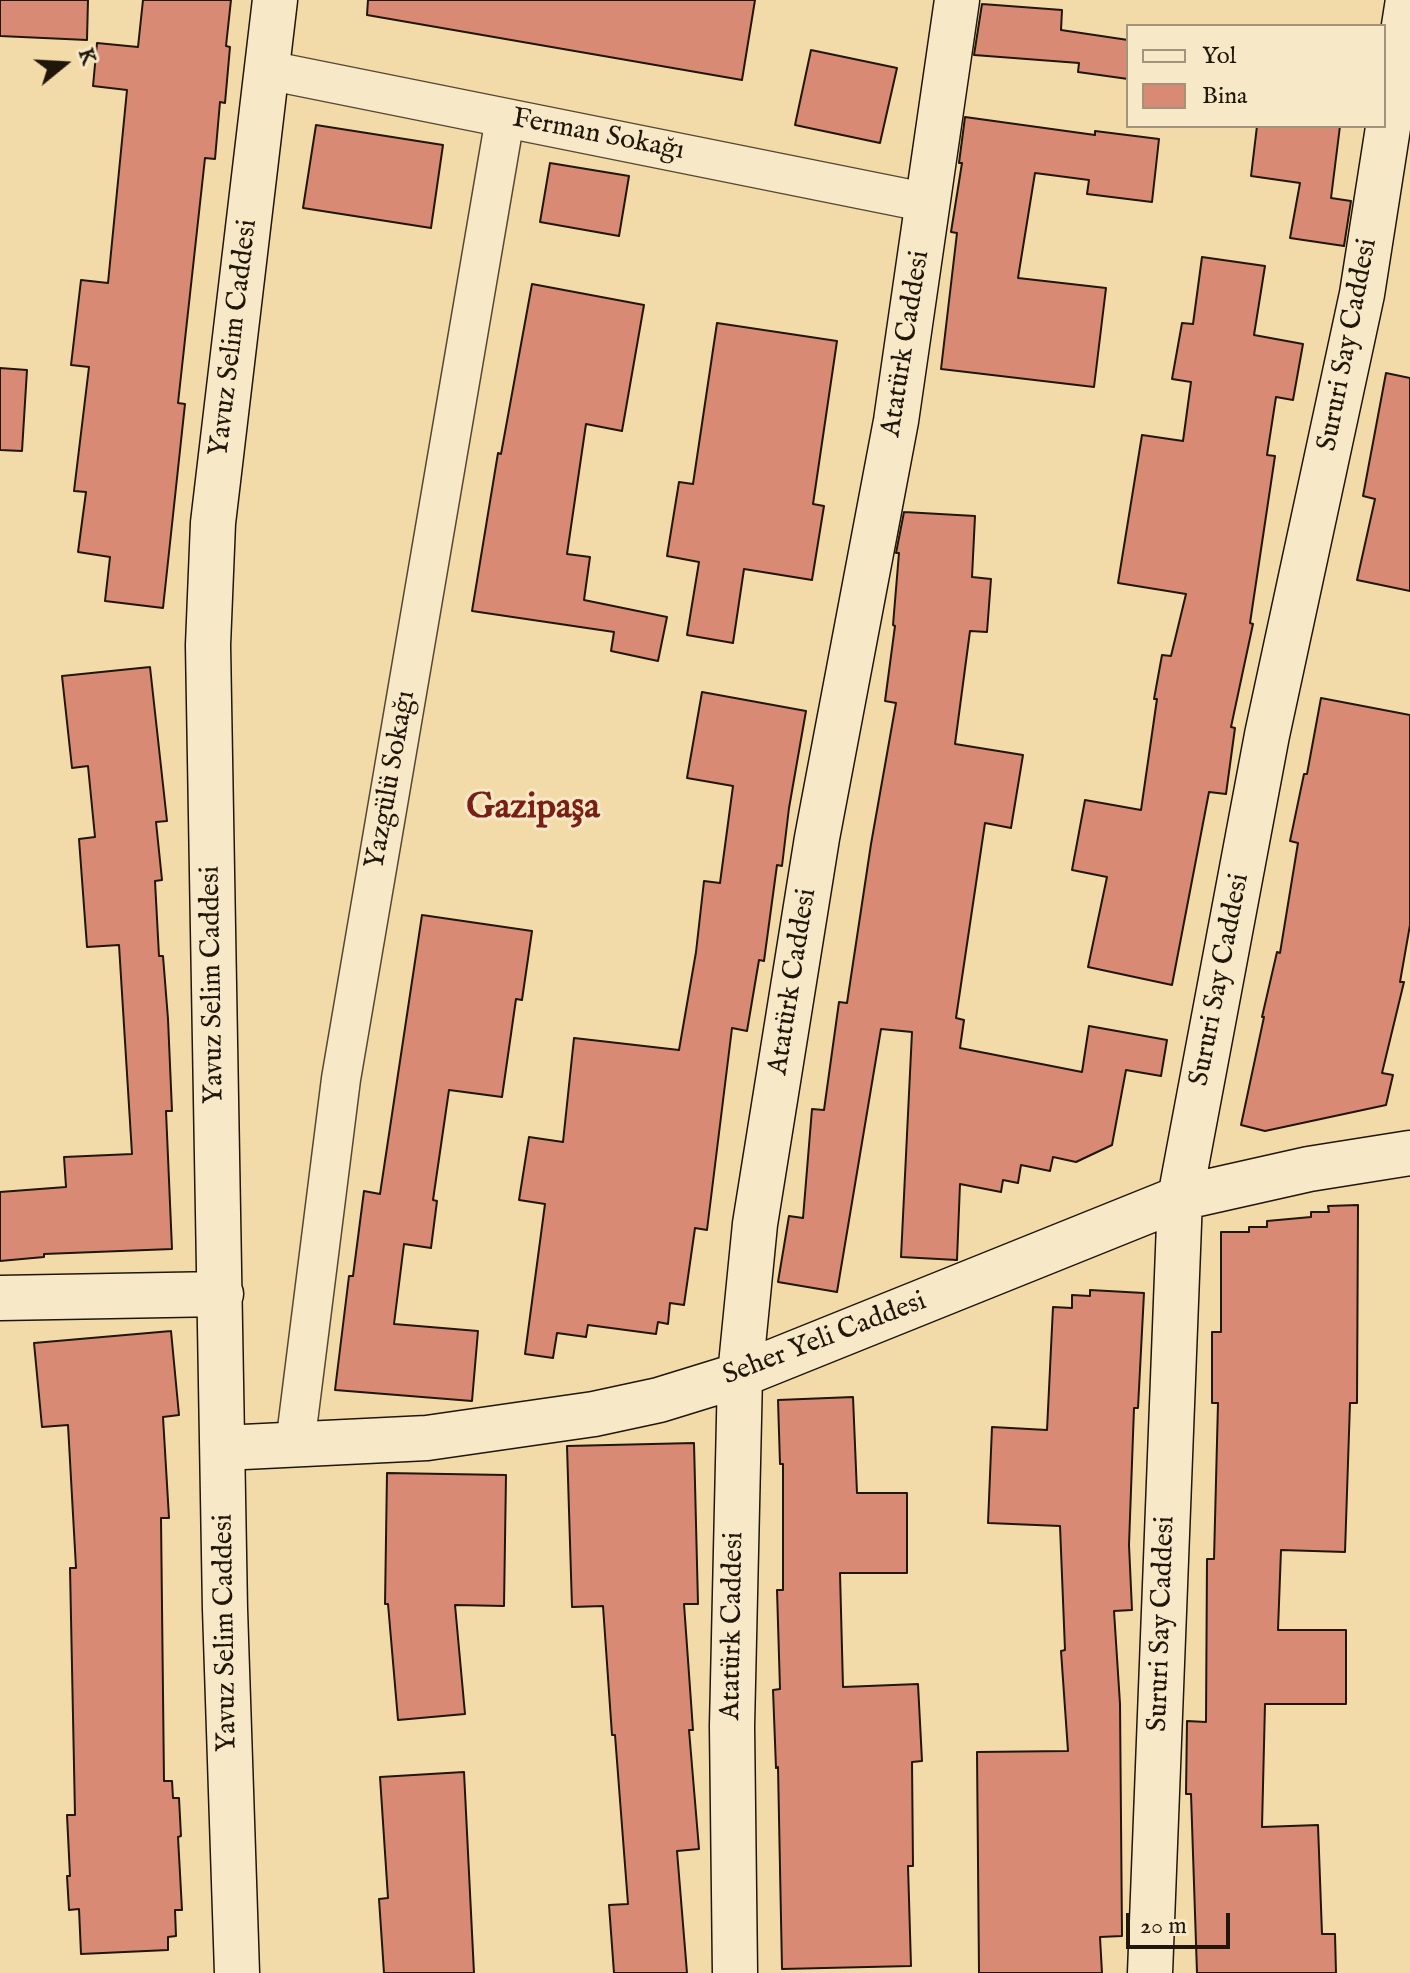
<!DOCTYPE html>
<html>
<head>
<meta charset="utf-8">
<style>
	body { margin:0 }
	#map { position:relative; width:1410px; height:1973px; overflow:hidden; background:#f3dba9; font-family:"IM FELL English",serif }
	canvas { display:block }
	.legend { position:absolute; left:1126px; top:24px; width:260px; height:104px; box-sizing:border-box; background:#f7e8c7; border:2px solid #a1947b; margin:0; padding:10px 14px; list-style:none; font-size:24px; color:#20170a }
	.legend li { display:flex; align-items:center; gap:16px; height:40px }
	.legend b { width:40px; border:2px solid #a1947b }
	.north { position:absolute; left:24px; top:24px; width:80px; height:80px; -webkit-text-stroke:6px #f7e8c7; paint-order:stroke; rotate:72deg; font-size:22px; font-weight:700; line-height:32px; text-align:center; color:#20170a }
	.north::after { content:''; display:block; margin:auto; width:28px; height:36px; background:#20170a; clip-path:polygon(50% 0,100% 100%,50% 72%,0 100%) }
	.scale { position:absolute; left:1126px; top:1913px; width:104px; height:36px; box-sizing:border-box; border:4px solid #20170a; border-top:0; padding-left:10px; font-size:24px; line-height:28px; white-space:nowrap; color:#20170a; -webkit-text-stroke:6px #f7e8c7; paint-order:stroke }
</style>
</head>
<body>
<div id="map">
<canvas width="1410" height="1973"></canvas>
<ul class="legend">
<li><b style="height:10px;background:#f7e8c7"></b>Yol</li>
<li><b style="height:22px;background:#d88a75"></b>Bina</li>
</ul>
<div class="north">K</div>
<div class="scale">20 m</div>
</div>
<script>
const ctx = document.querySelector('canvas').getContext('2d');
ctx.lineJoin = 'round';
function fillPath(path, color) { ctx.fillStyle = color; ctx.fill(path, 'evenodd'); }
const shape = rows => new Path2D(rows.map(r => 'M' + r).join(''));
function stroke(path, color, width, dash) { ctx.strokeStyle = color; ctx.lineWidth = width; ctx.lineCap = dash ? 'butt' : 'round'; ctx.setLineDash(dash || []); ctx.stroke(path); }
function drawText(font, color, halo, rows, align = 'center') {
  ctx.font = font + ' "IM FELL English",serif'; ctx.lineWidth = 6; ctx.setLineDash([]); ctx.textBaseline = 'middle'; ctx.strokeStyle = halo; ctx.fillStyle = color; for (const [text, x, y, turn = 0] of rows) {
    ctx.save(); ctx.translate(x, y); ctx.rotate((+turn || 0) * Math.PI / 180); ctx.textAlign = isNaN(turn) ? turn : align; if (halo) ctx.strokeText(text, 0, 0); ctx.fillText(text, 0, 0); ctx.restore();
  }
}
const building = shape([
	[0,0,88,0,87,40,0,36,0,0],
	[143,0,231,0,226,46,230,47,225,103,220,102,215,159,205,158,178,403,185,404,163,608,105,601,110,557,78,552,86,492,74,491,89,367,71,365,81,280,108,283,127,90,93,86,97,43,138,47,143,0],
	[368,0,755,0,742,80,367,15,368,0],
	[982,4,1062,10,1061,30,1128,40,1128,79,1078,72,1079,63,974,55,982,4],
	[811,50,897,68,880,143,795,125,811,50],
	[965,117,1095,135,1095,131,1159,139,1152,202,1087,194,1089,180,1035,173,1018,278,1106,288,1094,387,941,369,957,233,951,232,962,163,959,163,965,117],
	[316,125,443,145,431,228,303,208,316,125],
	[1257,126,1340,126,1331,198,1351,201,1344,246,1290,238,1300,183,1251,176,1257,126],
	[550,163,629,176,619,236,540,222,550,163],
	[1202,257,1265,266,1254,335,1303,344,1293,400,1276,397,1267,455,1275,456,1250,623,1253,624,1231,727,1235,728,1226,794,1209,792,1172,985,1088,967,1107,877,1072,870,1085,800,1141,810,1157,699,1154,699,1162,655,1171,656,1186,594,1118,583,1142,435,1183,441,1191,382,1172,379,1182,323,1193,324,1202,257],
	[532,284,644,305,622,431,586,424,567,554,590,557,584,600,667,617,658,661,611,651,614,632,472,611,498,453,501,454,532,284],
	[717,323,837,341,813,504,824,506,812,580,744,569,733,643,687,635,699,562,667,556,679,482,693,484,717,323],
	[0,368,27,370,22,451,0,450,0,368],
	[1386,373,1410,378,1410,591,1357,580,1375,499,1363,496,1386,373],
	[904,512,975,516,972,577,991,579,987,632,970,631,955,744,1023,755,1011,828,985,823,956,1018,964,1020,960,1048,1082,1072,1089,1026,1167,1040,1161,1076,1126,1070,1112,1145,1076,1162,1053,1157,1050,1171,1021,1165,1018,1183,1003,1180,1001,1192,960,1184,957,1260,901,1257,912,1032,881,1029,837,1292,778,1282,789,1216,803,1218,812,1109,824,1110,839,1002,847,1003,871,844,896,703,885,701,895,626,893,625,899,553,896,553,904,512],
	[150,667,167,821,156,822,162,880,155,881,159,956,163,956,168,1019,172,1111,166,1111,172,1249,44,1254,44,1257,0,1261,0,1192,66,1187,64,1157,132,1154,119,945,87,947,79,839,95,837,88,766,72,768,62,676,150,667],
	[702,692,806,711,789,808,782,866,777,865,764,961,759,960,747,1031,732,1028,707,1230,695,1228,684,1305,670,1303,668,1324,658,1322,656,1334,588,1325,586,1337,557,1333,553,1358,525,1354,545,1204,519,1200,529,1137,563,1142,574,1038,679,1050,696,952,704,881,720,883,733,786,687,778,702,692],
	[1321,698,1410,715,1410,925,1400,982,1404,982,1382,1073,1393,1075,1386,1105,1265,1131,1241,1125,1264,1017,1262,1017,1277,952,1280,953,1298,843,1290,841,1304,774,1307,774,1321,698],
	[422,915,532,931,522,1000,516,999,502,1097,449,1090,433,1200,437,1201,431,1248,404,1244,394,1324,478,1331,472,1401,335,1390,349,1276,353,1276,364,1191,380,1194,422,915],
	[1358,1205,1357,1403,1350,1403,1345,1552,1281,1550,1278,1630,1346,1630,1346,1704,1265,1704,1262,1827,1318,1825,1322,1934,1335,1934,1336,1973,1197,1973,1191,1794,1186,1794,1187,1721,1206,1722,1207,1559,1214,1559,1218,1403,1212,1403,1212,1332,1221,1332,1221,1232,1249,1232,1249,1227,1267,1227,1267,1221,1311,1217,1311,1212,1329,1212,1328,1206,1358,1205],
	[1090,1290,1144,1293,1138,1408,1134,1408,1129,1545,1132,1610,1114,1611,1120,1704,1122,1936,1100,1937,1102,1973,979,1973,977,1752,1068,1751,1061,1651,1065,1650,1060,1526,988,1523,992,1427,1047,1430,1053,1307,1072,1308,1072,1295,1090,1296,1090,1290],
	[171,1331,179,1415,163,1417,169,1518,161,1518,164,1781,172,1781,173,1798,179,1798,181,1836,178,1837,182,1910,175,1910,176,1936,168,1937,168,1950,81,1954,79,1909,69,1910,67,1876,70,1876,67,1815,75,1815,70,1568,76,1568,68,1425,42,1427,34,1343,171,1331],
	[853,1397,857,1493,907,1493,907,1573,840,1573,843,1687,918,1684,922,1761,912,1762,913,1866,908,1866,911,1966,782,1969,778,1767,776,1768,773,1690,780,1689,777,1590,783,1590,783,1464,780,1464,778,1400,853,1397],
	[694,1443,698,1604,684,1604,693,1730,689,1730,699,1849,677,1851,687,1973,614,1973,609,1905,628,1904,615,1735,612,1735,603,1606,572,1607,567,1446,694,1443],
	[387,1473,506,1475,504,1606,455,1605,465,1714,398,1720,388,1604,385,1604,387,1473],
	[464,1772,474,1973,384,1973,379,1899,388,1898,380,1777,464,1772]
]);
fillPath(building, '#d88a75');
stroke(building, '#20170a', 2);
const street = shape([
	[267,70,929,203],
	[295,1445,341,1079,505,118]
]);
const secondary = shape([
	[0,1298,221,1294],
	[223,1448,427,1438,594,1414,659,1400,740,1375,1180,1198,1309,1169,1410,1153],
	[237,1973,225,1609,208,645,213,523,275,0],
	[735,1973,732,1726,740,1375,755,1224,817,838,896,421,957,0],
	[1150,1973,1180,1198,1267,735,1362,294,1408,0]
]);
stroke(street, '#554832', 41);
stroke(secondary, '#20170a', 47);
stroke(street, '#f7e8c7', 38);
stroke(secondary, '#f7e8c7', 44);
drawText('28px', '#20170a', '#f7e8c7', [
	["Ferman Sokağı",598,136,11],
	["Yavuz Selim Caddesi",235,338,-83],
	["Atatürk Caddesi",907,344,-81],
	["Sururi Say Caddesi",1349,345,-79],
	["Yazgülü Sokağı",392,780,-80],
	["Sururi Say Caddesi",1221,980,-79],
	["Atatürk Caddesi",794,982,-81],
	["Yavuz Selim Caddesi",214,985,-91],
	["Seher Yeli Caddesi",825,1340,-21],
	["Sururi Say Caddesi",1163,1624,-88],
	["Atatürk Caddesi",734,1626,-89],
	["Yavuz Selim Caddesi",227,1633,-91]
]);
drawText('bold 36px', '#7a1f14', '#f7e8c7', [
	["Gazipaşa",533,810]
]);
</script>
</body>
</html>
